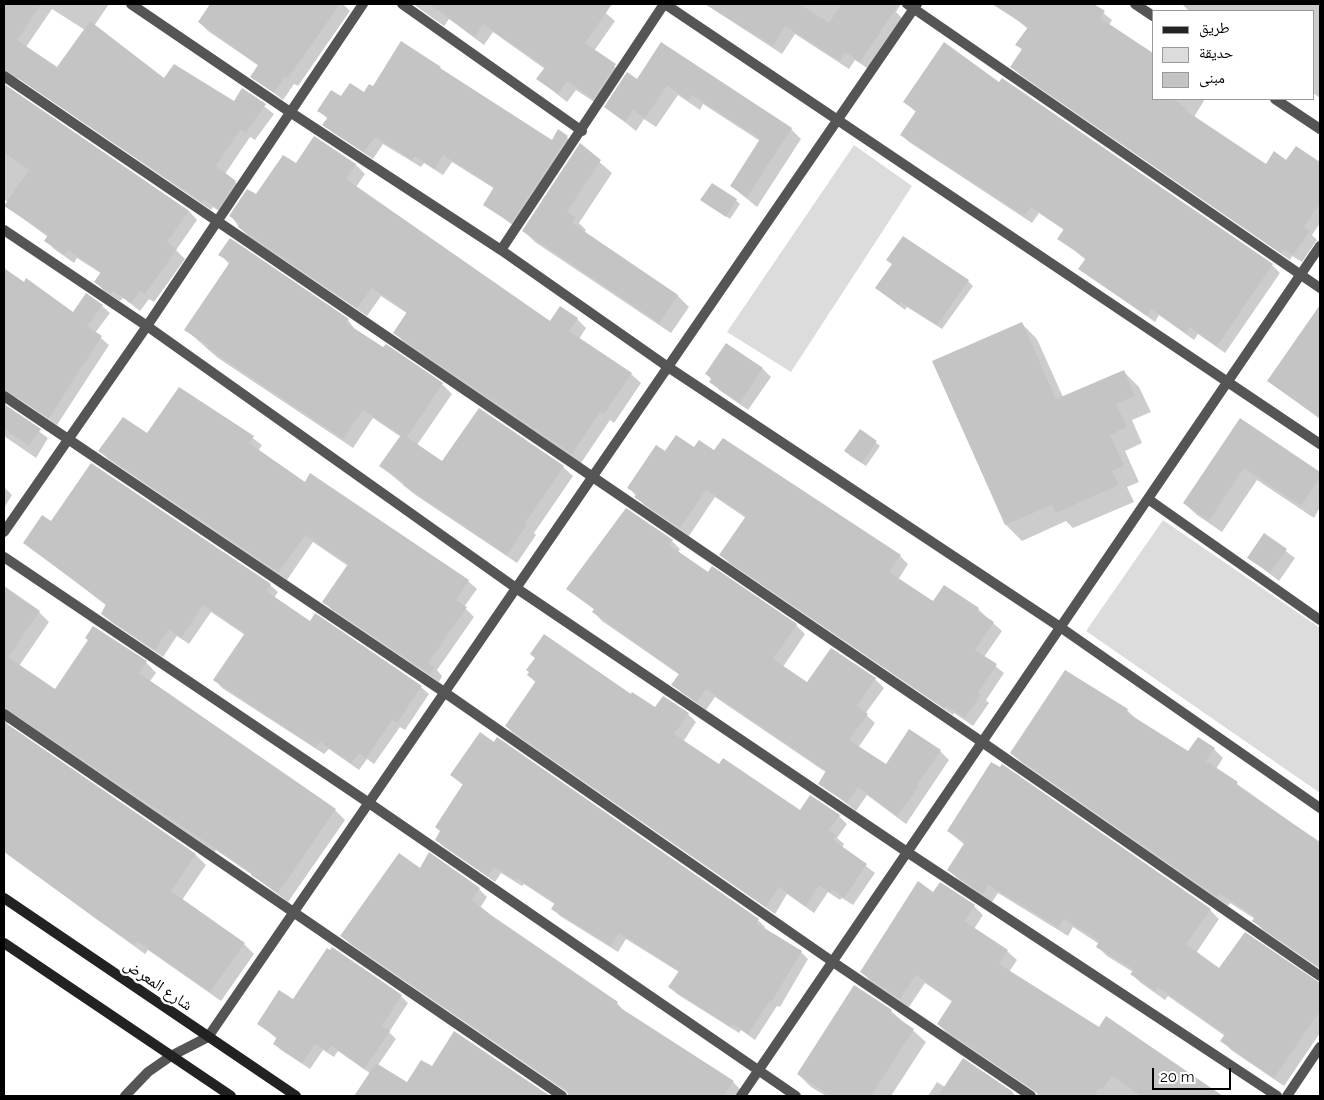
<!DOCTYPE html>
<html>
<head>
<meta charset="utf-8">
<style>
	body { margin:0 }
	#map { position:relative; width:1324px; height:1100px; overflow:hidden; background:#fff; font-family:Raleway,"Noto Naskh Arabic",sans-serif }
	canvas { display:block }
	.frame { position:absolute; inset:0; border:5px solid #000; pointer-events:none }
	.legend { position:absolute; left:1152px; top:10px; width:162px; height:90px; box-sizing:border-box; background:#fff; border:1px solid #999; margin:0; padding:6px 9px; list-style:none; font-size:15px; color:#000 }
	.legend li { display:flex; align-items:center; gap:10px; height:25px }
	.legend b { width:25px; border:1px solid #999 }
	.scale { position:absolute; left:1152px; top:1068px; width:79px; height:22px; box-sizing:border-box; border:2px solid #000; border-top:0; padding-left:6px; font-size:15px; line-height:18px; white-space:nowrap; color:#000; -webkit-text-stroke:4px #fff; paint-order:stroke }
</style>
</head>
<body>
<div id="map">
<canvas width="1324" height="1100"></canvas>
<div class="frame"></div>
<ul class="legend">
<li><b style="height:6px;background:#222"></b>طريق</li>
<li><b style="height:14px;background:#dcdcdc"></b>حديقة</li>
<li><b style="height:14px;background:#c4c4c4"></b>مبنى</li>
</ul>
<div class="scale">20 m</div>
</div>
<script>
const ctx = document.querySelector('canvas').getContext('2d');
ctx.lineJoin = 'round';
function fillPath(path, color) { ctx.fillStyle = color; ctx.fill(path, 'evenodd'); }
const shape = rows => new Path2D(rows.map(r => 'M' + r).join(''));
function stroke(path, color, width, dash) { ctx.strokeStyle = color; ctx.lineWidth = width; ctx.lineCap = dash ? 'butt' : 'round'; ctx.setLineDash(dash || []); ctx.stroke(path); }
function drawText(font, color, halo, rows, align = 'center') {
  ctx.font = font + ' Raleway,"Noto Naskh Arabic",sans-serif'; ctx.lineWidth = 5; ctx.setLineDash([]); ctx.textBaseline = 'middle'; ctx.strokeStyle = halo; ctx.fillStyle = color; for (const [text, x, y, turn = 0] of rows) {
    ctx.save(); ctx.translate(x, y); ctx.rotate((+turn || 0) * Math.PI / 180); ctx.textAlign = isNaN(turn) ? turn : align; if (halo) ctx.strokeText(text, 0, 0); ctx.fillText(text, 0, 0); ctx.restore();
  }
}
fillPath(shape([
	[854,145,912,186,791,372,727,332],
	[1163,520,1320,628,1320,793,1086,631]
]), '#dcdcdc');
fillPath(shape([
	[4,4,109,4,94,26,165,80,234,103,243,90,274,114,255,140,250,137,225,174,244,190,227,216,213,207,211,210,18,78,7,80,5,85,189,211,197,220,176,250,185,259,154,302,149,299,140,311,123,298,120,301,104,291,96,282,102,274,77,258,74,263,54,249,46,240,48,237,6,206,8,202,4,199],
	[52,9,85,30,57,69,26,47],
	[212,4,343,4,350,11,298,86,294,84,283,100,252,76,259,66,208,31,199,22],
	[413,4,533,4,562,20,574,4,595,4,615,21,594,51,624,74,602,107,576,90,567,102,538,79,545,69,493,32,484,45,449,19,444,26],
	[705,4,901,4,896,12,903,19,870,70,855,60,849,69,795,34,782,54],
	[1016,4,1092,4,1112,20,1109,25,1153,99,1205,99,1194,117,1266,165,1286,161,1296,148,1320,164,1320,223,1312,235,1317,240,1302,262,1292,256,1290,260,1020,75,1012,66,1023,50,1017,45,1028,29,1009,13],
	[1182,4,1320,4,1320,98,1313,93,1313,11,1189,11],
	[661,44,791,129,801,139,757,207,731,186,760,141,703,104,700,110,678,95,656,127,644,119,636,131,606,107,637,81],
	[440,68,447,75,552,141,559,131,575,144,519,230,485,204,495,189,452,162,443,175,424,163,421,167,383,144,373,159,332,132,324,125,328,119,319,111,341,98,365,94,373,88],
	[1003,80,1272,265,1280,273,1225,353,1198,334,1194,340,1159,315,1155,322,1080,269,1086,260,1059,238,1064,230,1039,213,1032,223,909,142,902,135,917,113,905,102,1000,84],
	[315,138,356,165,365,174,356,187,550,323,577,319,586,328,579,339,631,374,641,383,614,423,610,420,581,463,404,342,395,333,408,314,381,296,367,316,248,236,239,227,231,216,296,165],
	[580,145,612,173,579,223,586,230,584,233,678,296,689,307,671,333,535,242,524,231],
	[702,200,736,200,740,204,730,219],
	[220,254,348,320,356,331,384,349,386,346,442,384,452,394,417,445,443,463,563,467,573,476,534,533,536,535,517,563,414,494,381,466,401,437,373,418,353,448,218,358,186,330,230,265],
	[888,260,968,281,973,286,942,329,907,307,905,310,876,288,893,265],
	[4,270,74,313,102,306,110,313,95,333,109,345,57,425,17,398,10,397,5,401,7,408,48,438,36,458,4,436],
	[1320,305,1320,419,1268,381],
	[1021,323,1037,339,1063,397,1123,371,1139,387,1151,412,1132,420,1142,443,1125,451,1139,482,1127,487,1134,502,1073,528,1066,521,1022,541,1006,525,934,361],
	[763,369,771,377,748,410,719,390,707,374],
	[225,417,262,445,258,451,305,484,311,475,468,581,477,589,464,607,474,617,437,670,442,676,439,682,332,610,324,602,348,566,313,542,287,580,108,459,100,451,147,435],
	[1240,420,1320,473,1320,507,1314,518,1257,480,1222,532,1197,515,1184,503],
	[860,430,880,446,866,466,849,455],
	[694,449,900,556,908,564,898,580,934,603,945,587,978,609,993,623,1002,631,984,657,1004,673,986,700,989,703,973,726,954,713,953,715,729,563,721,555,746,518,715,497,689,536,644,505,629,488,665,452],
	[4,487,12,495,4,508],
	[51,523,270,585,278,592,274,598,310,623,421,687,429,694,405,730,400,727,374,764,367,759,359,770,329,749,324,754,222,688,215,680,245,635,211,612,189,644,177,636,163,657,111,622,103,614,107,606,25,543],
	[1264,535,1295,558,1279,581,1249,558],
	[672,541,680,549,678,553,708,574,712,568,796,625,805,634,783,667,807,684,832,649,875,679,884,688,865,714,875,723,858,748,886,766,940,751,949,760,906,824,867,795,856,811,820,783,827,773,715,697,706,710,682,693,673,685,680,675,602,621,594,612,595,610,568,589],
	[4,587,39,612,49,622,19,666,55,690,146,662,156,673,150,681,335,810,345,820,288,902,255,877,216,850,215,852,19,718,12,717,7,724,196,855,206,865,182,900,244,944,254,954,221,1001,148,950,145,954,4,852],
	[528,675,631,695,656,709,688,714,696,722,683,742,719,766,800,812,839,816,847,824,837,838,844,844,842,848,875,873,853,905,842,898,840,900,828,892,814,913,787,894,775,914,514,734,506,726,536,683],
	[1127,710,1136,719,1189,753,1214,749,1223,758,1216,769,1320,843,1320,969,1263,930,1254,921,1255,919,1230,903,1228,906,1021,762,1011,753],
	[451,775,758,920,765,927,764,929,801,952,808,959,780,1007,777,1006,755,1040,741,1030,739,1033,677,994,670,987,679,972,626,939,618,952,560,916,553,909,556,905,524,884,522,886,501,873,495,882,444,847,437,840,464,786],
	[948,831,1210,910,1219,919,1196,953,1220,970,1320,983,1320,1033,1284,1086,1231,1050,1222,1040,1225,1036,1168,996,1165,1000,1141,983,1132,974,1133,972,1107,956,1098,947,1099,944,1073,927,1068,936,998,893,992,902,958,879,949,870,965,845],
	[420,870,479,889,487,897,480,908,617,1003,625,1012,733,1082,741,1090,737,1096,568,1096,568,1093,350,944,342,936],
	[934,893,974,906,983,915,974,929,1007,951,1017,960,1009,972,1100,1028,1107,1018,1222,1096,1037,1096,1037,1093,947,1033,938,1024,953,1002,925,983,909,1007,870,981,861,971],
	[401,996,408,1003,389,1032,396,1039,378,1065,407,1084,432,1068,455,1032,548,1096,367,1096,360,1089,371,1074,338,1051,334,1057,323,1050,310,1069,281,1050,274,1043,277,1039,259,1024,294,1001],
	[891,1011,926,1042,891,1096,826,1096,811,1087,798,1074],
	[963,1060,1017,1096,928,1096,937,1082,945,1087]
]), '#0003');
fillPath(shape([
	[4,4,41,4,17,40,57,67,90,21,164,78,174,64,234,101,242,88,266,104,246,133,241,129,216,166,236,181,218,209,204,200,202,202,4,69],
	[210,4,340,4,288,78,285,76,274,93,250,77,258,65,198,22],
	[429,4,612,4,585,43,616,64,593,99,567,81,558,94,536,79,545,67,483,24,475,37],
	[705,4,800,4,829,23,842,4,899,4,860,62,845,52,840,61,785,26,773,46],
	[992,4,1094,4,1105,11,1100,18,1153,53,1153,99,1173,99,1186,108,1185,110,1266,164,1274,151,1286,160,1296,146,1320,162,1320,203,1304,227,1310,231,1293,255,1284,249,1281,253,1010,67,1022,49,1015,45,1028,27],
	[401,41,441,67,440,68,552,140,558,129,568,136,511,223,483,205,494,187,443,155,435,169,415,156,412,160,375,137,364,152,322,125,328,117,317,111,331,90,341,96,350,83,364,92,369,84,373,86],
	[661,42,792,128,747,197,730,186,760,139,692,95,689,100,667,86,645,118,633,110,625,122,604,107,627,72,637,79],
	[944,42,999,82,1002,78,1273,264,1217,346,1190,327,1186,333,1151,309,1147,316,1078,269,1086,258,1057,239,1064,229,1031,207,1024,216,900,135,916,111,903,102],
	[4,84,189,211,167,242,177,249,145,294,140,291,131,303,113,291,111,294,94,282,101,272,68,250,65,255,44,241,48,235,4,206,29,170,4,153],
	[314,136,356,164,346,179,550,321,560,306,578,318,569,331,632,373,604,414,600,412,572,454,393,333,407,312,372,288,357,308,238,227,240,223,229,216,247,189,256,194,283,155,296,163],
	[580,143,601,160,567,212,576,218,572,223,678,295,659,323,522,231],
	[712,183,737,199,726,217,700,200],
	[903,236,969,280,937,325,901,302,899,305,875,288,892,264,886,260],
	[230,238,349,319,346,323,383,347,386,344,443,383,407,437,442,461,479,408,564,466,525,523,527,524,507,555,403,485,404,483,379,466,401,435,363,410,343,439,207,348,209,346,184,330,230,262,218,255],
	[4,268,24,282,26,278,73,312,86,293,103,305,87,326,102,336,49,418,4,389],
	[1320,305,1320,418,1267,381],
	[1022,322,1056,399,1124,370,1135,396,1116,404,1127,427,1110,435,1124,466,1112,471,1119,485,1056,513,1052,505,1005,525,932,361],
	[726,343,763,368,740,403,709,382,712,378,705,374],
	[179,387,254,436,249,443,305,482,310,473,469,580,456,600,467,607,428,663,435,667,430,674,322,602,348,564,305,535,279,572,98,451,123,417,147,433],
	[4,404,41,429,29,446,4,429],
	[1240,418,1320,472,1320,477,1301,506,1244,468,1209,521,1183,503],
	[860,429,877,441,862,463,844,451],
	[676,435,694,447,699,440,714,450,723,438,901,555,889,572,933,601,944,585,979,608,977,611,994,622,975,650,997,664,978,692,981,694,965,718,946,706,944,708,719,555,746,516,706,490,680,528,634,497,637,494,627,488,656,445,665,451],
	[91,463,271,584,266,591,310,621,315,613,422,686,397,723,392,720,366,758,359,753,351,763,320,742,316,748,213,680,245,633,203,605,181,638,169,629,155,650,101,614,106,604,23,543,42,515,51,521],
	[626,508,673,540,669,545,708,572,712,566,797,624,773,659,807,682,831,648,876,678,857,706,868,714,849,740,886,764,909,729,941,750,917,785,919,786,897,816,858,787,847,803,818,784,826,771,706,689,697,702,671,685,679,674,592,612,594,609,566,589],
	[1264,533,1287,549,1270,573,1247,558],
	[4,586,40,611,8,657,55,689,88,640,85,638,93,626,147,661,139,673,336,809,278,893,251,875,252,873,4,707],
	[544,634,631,694,632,692,655,707,663,696,689,713,674,734,719,764,723,758,800,810,810,795,840,815,829,830,836,835,833,840,867,864,844,898,833,890,831,893,819,885,806,906,779,887,766,907,505,726,536,681,527,675,529,672,526,670,535,658,530,654],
	[1065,670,1128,709,1126,712,1188,751,1198,737,1215,748,1206,761,1238,782,1236,785,1320,842,1320,968,1252,921,1255,917,1220,894,1218,897,1010,753],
	[4,722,196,854,171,891,245,943,210,992,137,941,134,945,95,918,4,851],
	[480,732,494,742,497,737,759,919,756,923,802,951,772,1001,770,1000,748,1034,733,1024,731,1027,668,987,679,971,619,933,611,946,551,909,555,903,516,878,515,880,494,867,488,876,435,840,440,831,435,827,463,784,450,775],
	[991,762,1000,767,1002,764,1211,909,1186,944,1219,968,1245,932,1320,983,1320,1011,1274,1078,1220,1041,1225,1034,1158,987,1155,991,1130,974,1134,970,1096,947,1099,941,1064,919,1058,927,988,885,983,894,947,870,965,842,947,831],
	[429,852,480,888,472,900,491,915,618,1002,616,1005,734,1081,723,1096,569,1096,566,1090,340,936,399,853,420,868],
	[918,881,933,892,940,882,975,905,964,921,1008,950,999,964,1099,1027,1106,1016,1223,1096,1141,1096,1112,1076,1103,1089,1100,1088,1094,1096,1042,1096,937,1024,952,1001,916,975,900,999,860,972],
	[332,947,402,995,382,1026,390,1031,364,1069,331,1045,327,1051,315,1044,302,1063,273,1044,277,1037,257,1024,279,990,293,999,327,948,330,950],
	[854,985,892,1010,890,1013,914,1029,871,1096,831,1096,797,1074],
	[454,1031,550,1096,354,1096,376,1063,407,1082,421,1060,432,1066],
	[963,1058,1013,1092,1011,1096,938,1096]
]), '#c4c4c4');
stroke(shape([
	[131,4,290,112,501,250,668,367,1060,627,1320,808],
	[402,4,582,131],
	[665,4,1320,444],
	[907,4,1320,288],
	[1135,4,1153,16],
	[4,76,982,742,1320,976],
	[1275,99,1320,129],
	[4,230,147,326,516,588,907,852,1277,1096],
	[501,250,664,4],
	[4,396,444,692,833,962,1031,1096],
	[1148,499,1320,620],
	[4,532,147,326,363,4],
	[4,557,369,803,796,1096],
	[4,714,562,1096],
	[125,1096,148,1072,171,1056,208,1037,917,4],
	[741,1096,1320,246],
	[1287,1096,1320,1047]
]), '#555', 10);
stroke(shape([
	[4,898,296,1096],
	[4,943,231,1096]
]), '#222', 10);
drawText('16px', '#000', '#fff', [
	["شارع المعرض",158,985,34]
]);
</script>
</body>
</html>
